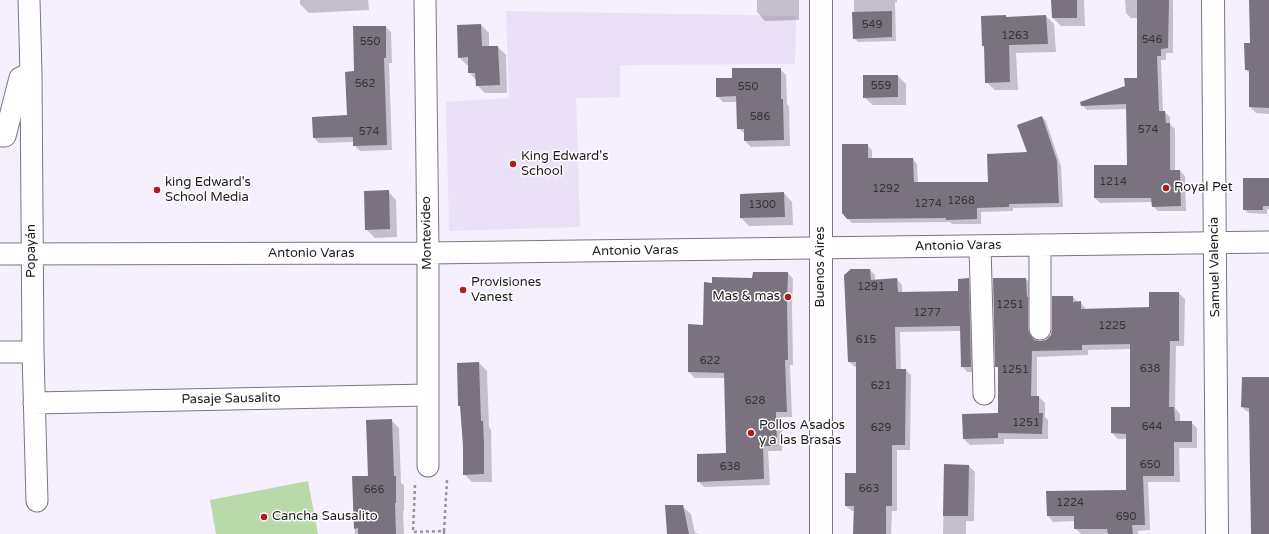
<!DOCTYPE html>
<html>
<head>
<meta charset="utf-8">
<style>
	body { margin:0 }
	canvas { display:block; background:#f6effe }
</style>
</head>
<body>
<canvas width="1269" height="534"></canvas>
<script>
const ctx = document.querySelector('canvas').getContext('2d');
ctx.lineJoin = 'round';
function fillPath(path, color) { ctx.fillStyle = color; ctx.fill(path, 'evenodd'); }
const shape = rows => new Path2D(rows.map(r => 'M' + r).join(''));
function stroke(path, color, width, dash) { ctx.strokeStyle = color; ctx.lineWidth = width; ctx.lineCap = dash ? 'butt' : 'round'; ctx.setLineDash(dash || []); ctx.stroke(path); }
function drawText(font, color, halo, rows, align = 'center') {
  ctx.font = font + ' "Varela Round",sans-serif'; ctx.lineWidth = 3; ctx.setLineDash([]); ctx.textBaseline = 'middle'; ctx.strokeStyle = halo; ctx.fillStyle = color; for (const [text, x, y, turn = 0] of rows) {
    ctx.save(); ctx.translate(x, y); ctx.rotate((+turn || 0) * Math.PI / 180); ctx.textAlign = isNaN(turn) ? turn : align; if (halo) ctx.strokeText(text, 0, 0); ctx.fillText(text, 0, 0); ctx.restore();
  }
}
fillPath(shape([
	[506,11,796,16,795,64,620,65,620,97,576,98,580,227,449,231,446,102,509,98]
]), '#ebe1f7');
fillPath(shape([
	[308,481,318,534,216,534,210,500]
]), '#bad9a9');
fillPath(shape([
	[300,0,368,0,369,10,309,13,300,4],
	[757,0,799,0,799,20,765,21,757,12],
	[854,0,897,0,897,2,895,2,896,41,858,42,854,38],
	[1052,0,1084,0,1085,26,1061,26,1053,18],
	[1125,0,1173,0,1173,53,1166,53,1166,60,1161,60,1163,112,1165,112,1170,117,1170,124,1175,129,1175,171,1180,171,1185,176,1186,211,1158,211,1153,206,1153,202,1100,203,1095,198,1128,166,1127,109,1087,110,1082,105,1126,86,1138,79,1138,18,1131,18,1126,13],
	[1250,0,1269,0,1269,114,1256,113,1250,107,1250,74,1246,70,1251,44],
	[1006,16,1008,18,1046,16,1054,24,1056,52,1016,53,1018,90,995,90,986,82,985,48,983,46,982,17],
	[481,25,489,33,489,47,498,47,506,55,507,93,485,93,477,85,476,80,469,72,469,65,467,65,459,57],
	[386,27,391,32,392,63,389,63,392,150,360,151,354,145,354,142,319,143,314,138,348,116,355,72],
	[780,69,786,75,787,104,789,106,790,146,751,147,745,141,745,134,738,128,737,102,723,102,717,96,733,79],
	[864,76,898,76,906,84,906,105,873,105,864,97],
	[1042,117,1046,121,1061,166,1063,207,1013,208,1013,211,981,212,981,224,952,224,950,222,852,223,847,218,867,145,872,150,872,159,913,159,917,164,918,183,989,183,1028,153],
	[1269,179,1269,209,1267,209,1267,214,1248,213,1244,209],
	[388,191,396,200,397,237,375,238,366,229],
	[784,193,792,202,793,225,749,226,741,218],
	[870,270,875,275,875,280,897,279,902,285,902,293,959,292,968,279,974,285,976,372,967,372,962,366,961,331,900,332,901,370,906,370,911,375,910,450,897,450,897,511,892,511,891,534,854,534,855,511,852,511,846,506,857,474,857,367,855,367,849,362],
	[788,273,793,279,792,309,793,365,790,365,792,417,782,417,782,451,768,451,770,485,704,487,698,481,727,454,725,378,695,378,689,372,704,326,713,284],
	[1026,279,1032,284,1034,336,1035,341,1040,342,1046,340,1051,335,1073,297,1078,302,1080,302,1086,309,1150,308,1150,293,1179,293,1185,299,1184,346,1176,346,1175,408,1180,414,1180,422,1191,422,1197,428,1197,448,1179,448,1180,482,1148,482,1150,530,1138,531,1138,534,1081,534,1075,528,1075,521,1053,522,1048,516,1127,492,1127,439,1118,439,1112,433,1131,408,1131,349,1088,350,1088,355,1037,357,1037,397,1039,397,1045,403,1045,417,1048,420,1048,439,1004,439,1004,444,970,445,964,439,999,414,999,369,996,366],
	[479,363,487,371,489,427,491,430,492,482,472,482,464,474,461,407,459,405],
	[1269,378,1269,534,1252,534,1250,412,1246,411,1242,407],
	[391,420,399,428,401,483,404,485,404,511,403,511,404,534,355,534,353,477,369,477],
	[945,465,969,466,975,472,974,521,966,521,966,534,943,534],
	[682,506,691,514,695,533,700,534,668,534]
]), '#0003');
fillPath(shape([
	[1051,0,1077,0,1077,18,1052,18],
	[1137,0,1169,0,1168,48,1161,49,1161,56,1157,56,1159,111,1165,111,1166,123,1170,123,1170,170,1180,170,1181,206,1152,207,1151,198,1094,198,1094,165,1127,165,1126,104,1081,106,1080,102,1125,86,1124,78,1137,78],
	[1249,0,1269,0,1269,108,1249,107,1249,70,1245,70,1244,43,1250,43],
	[892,11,892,37,853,39,852,12],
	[1006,15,1006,17,1046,15,1048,44,1009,45,1010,82,985,83,984,46,982,46,981,16],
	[481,24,482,46,498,46,500,85,476,86,475,73,468,73,468,57,458,58,457,25],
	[353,26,386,26,386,58,384,58,387,145,353,146,353,137,313,138,312,117,347,115,345,72,354,71],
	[732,68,781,68,781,99,783,99,784,140,744,141,744,129,737,129,736,96,716,97,716,78,732,78],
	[863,75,898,75,898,97,863,98],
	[1042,116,1057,161,1059,203,1009,204,1009,207,977,208,977,219,946,220,946,218,847,219,842,213,842,144,868,144,868,158,913,158,914,182,988,182,987,154,1027,152,1017,125],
	[1243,178,1269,178,1269,206,1263,206,1263,210,1243,210],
	[389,190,390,229,365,230,364,191],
	[784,192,785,217,740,218,740,194],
	[851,269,870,269,871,280,897,278,898,292,958,291,958,279,969,278,971,367,961,367,960,326,895,327,896,369,906,369,905,445,892,445,892,506,886,506,886,534,853,534,854,506,845,506,845,473,856,473,856,362,848,362,844,275],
	[753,272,788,272,787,303,788,360,785,360,787,412,776,412,777,446,763,446,764,479,697,482,697,454,726,453,724,373,688,372,688,324,703,325,704,282,712,283,712,277,752,278],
	[993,278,1026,278,1027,297,1028,297,1028,329,1030,335,1034,340,1040,341,1046,340,1051,335,1052,329,1052,296,1073,296,1073,302,1081,301,1081,309,1149,307,1149,292,1179,292,1179,341,1170,341,1169,407,1174,407,1175,421,1192,421,1192,442,1174,442,1174,476,1143,476,1145,525,1132,525,1133,534,1108,534,1107,529,1074,529,1074,516,1047,516,1046,491,1126,490,1126,434,1111,433,1111,407,1130,407,1130,344,1082,345,1082,350,1032,351,1031,396,1039,396,1039,413,1043,413,1042,434,998,433,998,438,963,439,962,414,998,413,998,367,995,367],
	[479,362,481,421,483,421,484,443,484,474,463,475,463,444,460,406,458,406,457,363],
	[1242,377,1269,377,1269,534,1251,534,1249,408,1241,407],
	[392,419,394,476,396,476,396,503,395,503,396,534,358,534,358,528,354,529,352,476,368,476,366,420],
	[944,464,969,465,968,516,943,516],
	[665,505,683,505,689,534,667,534]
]), '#7b727f');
const minor = shape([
	[29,0,31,73,33,352,37,501],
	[425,0,428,253,428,466],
	[0,136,5,136,20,78,31,73],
	[980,246,984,394],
	[0,254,428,253,1269,242],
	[1040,329,1040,245],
	[0,352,33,352],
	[34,403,428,395]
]);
const tertiary = shape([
	[821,0,821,534]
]);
const secondary = shape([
	[1213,0,1217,534]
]);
stroke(minor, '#7b7582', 23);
stroke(tertiary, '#7b7582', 24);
stroke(secondary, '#7b7582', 24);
stroke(shape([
	[415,485,413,532,444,531,444,534],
	[444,531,447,480,445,478]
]), '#97919c', 2.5, [3, 3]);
stroke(minor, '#fff', 21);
stroke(tertiary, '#fff', 22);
stroke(secondary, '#fff', 22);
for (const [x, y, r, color] of [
	[513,164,4,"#ae1c1f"],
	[1166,188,4,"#ae1c1f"],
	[157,190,4,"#ae1c1f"],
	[463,290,4,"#ae1c1f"],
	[788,297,4,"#ae1c1f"],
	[751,433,4,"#ae1c1f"],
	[264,517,4,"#ae1c1f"]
]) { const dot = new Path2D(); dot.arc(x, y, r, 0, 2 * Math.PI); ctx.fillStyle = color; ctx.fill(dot); stroke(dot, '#fff', 1.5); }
drawText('11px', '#363239', null, [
	["549",872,25],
	["1263",1015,36],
	["546",1152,40],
	["550",370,42],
	["562",365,84],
	["559",881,86],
	["550",748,87],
	["586",760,117],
	["574",1148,130],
	["574",369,132],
	["1214",1113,182],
	["1292",886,189],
	["1268",961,201],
	["1274",928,204],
	["1300",762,205],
	["1291",871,287],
	["1251",1010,305],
	["1277",927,313],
	["1225",1112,326],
	["615",866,340],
	["622",710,361],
	["638",1150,369],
	["1251",1015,370],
	["621",881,386],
	["628",755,401],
	["1251",1026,423],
	["644",1152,427],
	["629",881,428],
	["650",1150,465],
	["638",730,467],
	["663",869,489],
	["666",374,490],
	["1224",1070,503],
	["690",1126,517]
]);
drawText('13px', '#1f1c22', '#fff', [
	["King Edward's",521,157],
	["School",521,172],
	["king Edward's",165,183],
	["School Media",165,198],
	["Royal Pet",1174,188],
	["Provisiones",471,283],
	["Vanest",471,298],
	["Mas & mas",780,297,"right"],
	["Pollos Asados",759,426],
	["y a las Brasas",759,441],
	["Cancha Sausalito",272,517]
], 'left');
drawText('13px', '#1f1c22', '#fff', [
	["Montevideo",427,233,-91],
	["Antonio Varas",958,246,-1],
	["Popayán",32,251,-90],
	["Antonio Varas",635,251,-1],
	["Antonio Varas",311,254],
	["Buenos Aires",821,267,-90],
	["Samuel Valencia",1215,267,-91],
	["Pasaje Sausalito",231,399,-1]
]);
</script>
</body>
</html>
